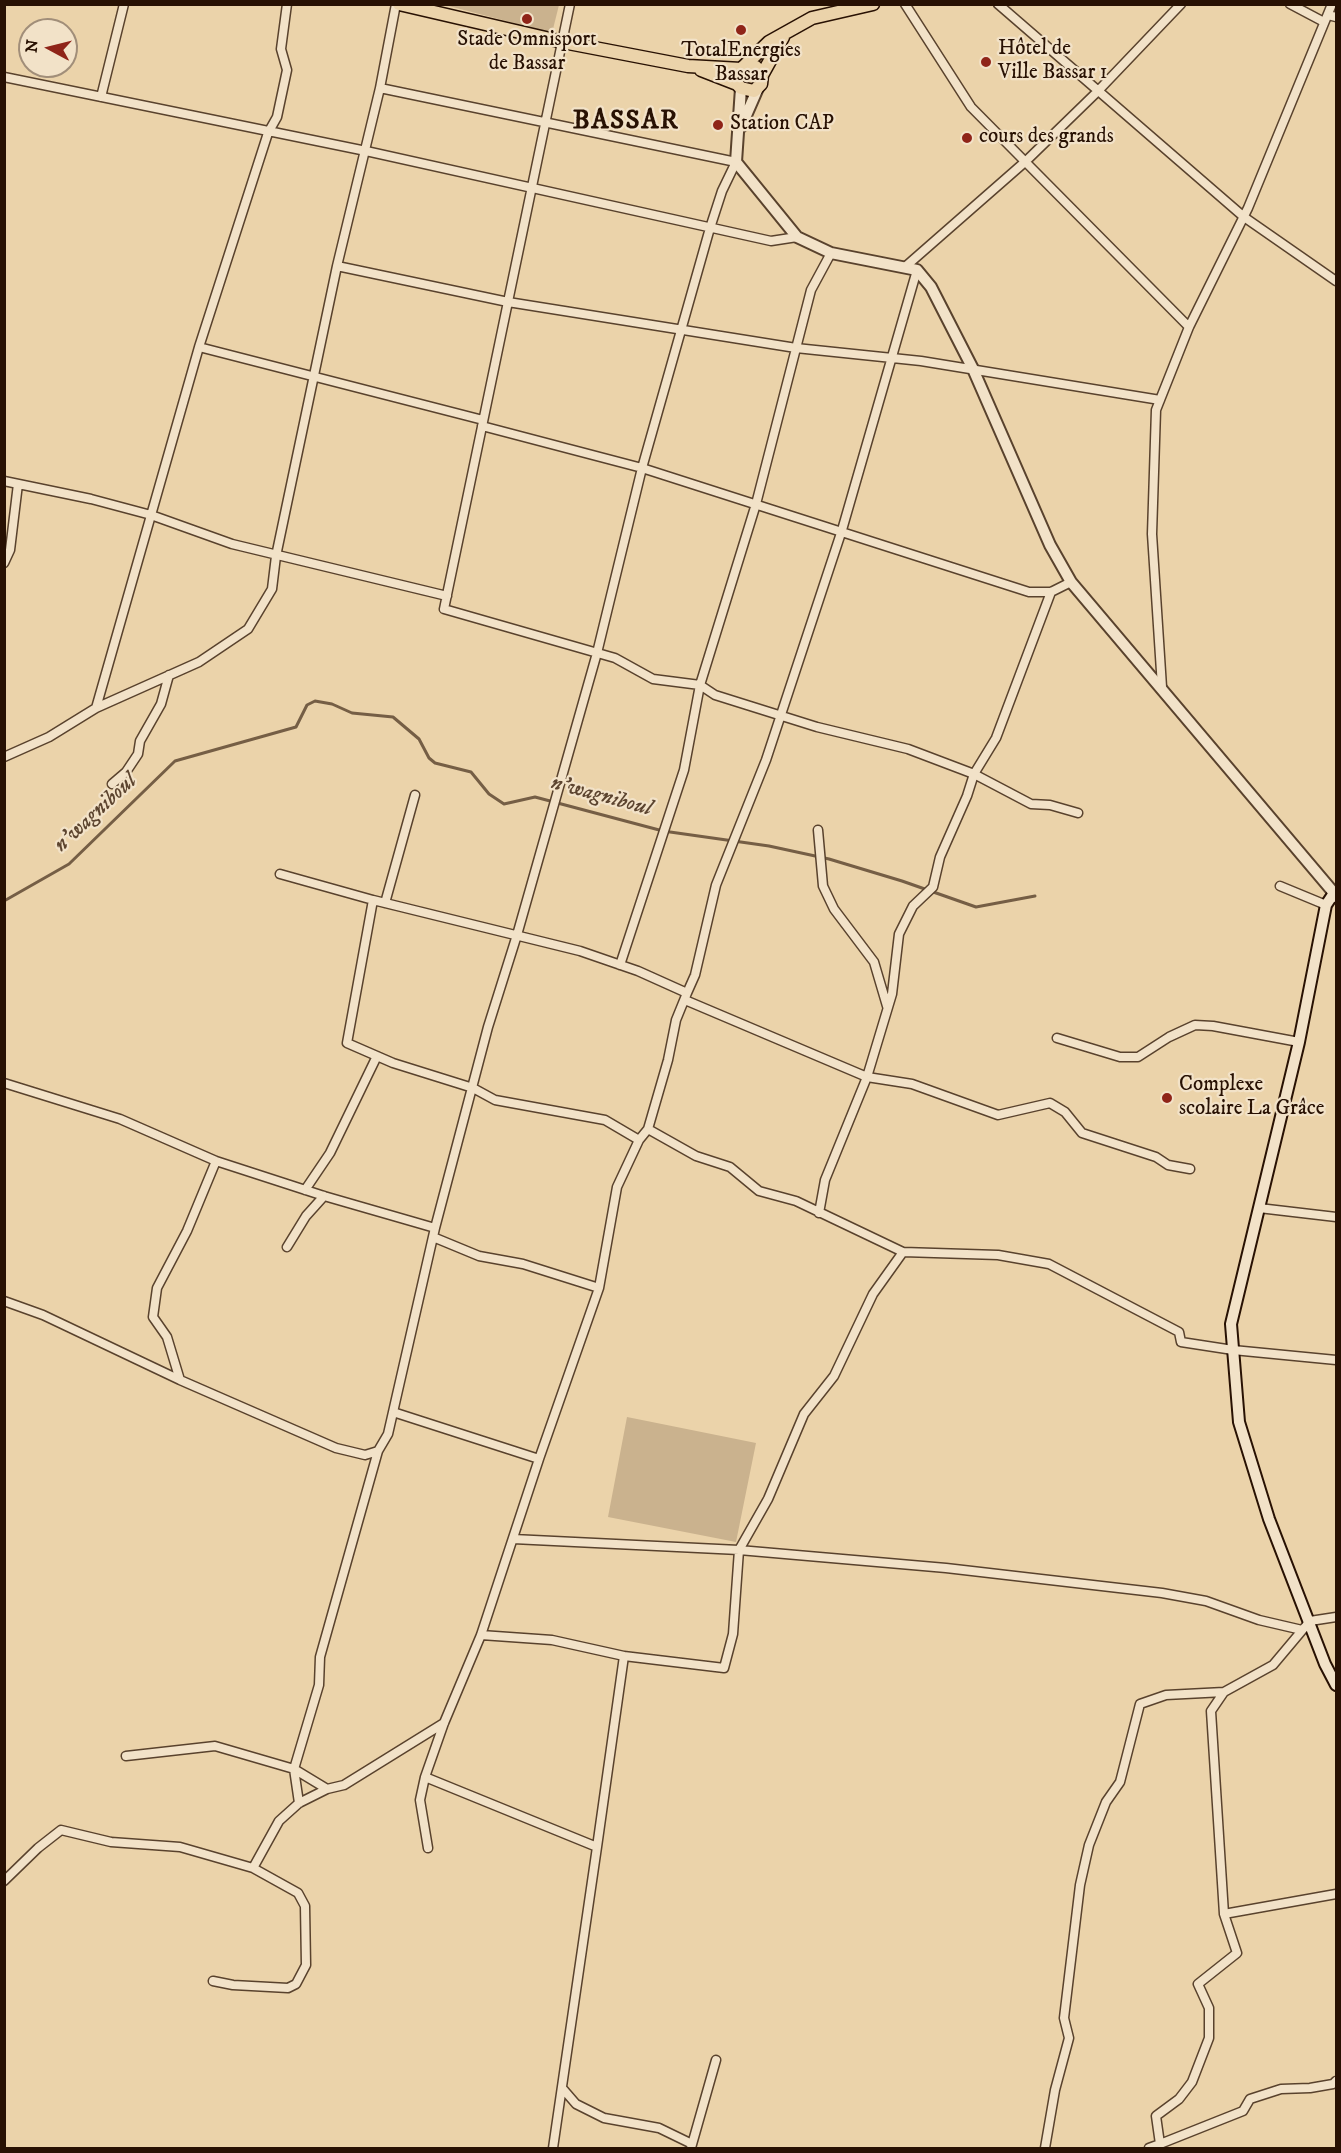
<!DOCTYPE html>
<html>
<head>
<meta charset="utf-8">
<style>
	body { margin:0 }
	#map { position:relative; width:1341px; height:2153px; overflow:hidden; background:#ebd3aa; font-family:"IM FELL DW Pica",serif }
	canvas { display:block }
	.frame { position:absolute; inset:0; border:6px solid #281103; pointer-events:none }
	.north { position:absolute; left:18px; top:18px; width:60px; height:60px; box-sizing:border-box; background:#f2e2c8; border:2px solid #a18e79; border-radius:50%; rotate:277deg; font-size:16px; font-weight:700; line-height:24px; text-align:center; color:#281103 }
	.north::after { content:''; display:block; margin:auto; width:21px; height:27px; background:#8f2418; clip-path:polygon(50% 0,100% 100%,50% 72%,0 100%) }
</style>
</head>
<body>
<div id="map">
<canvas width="1341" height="2153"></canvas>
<div class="frame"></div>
<div class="north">N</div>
</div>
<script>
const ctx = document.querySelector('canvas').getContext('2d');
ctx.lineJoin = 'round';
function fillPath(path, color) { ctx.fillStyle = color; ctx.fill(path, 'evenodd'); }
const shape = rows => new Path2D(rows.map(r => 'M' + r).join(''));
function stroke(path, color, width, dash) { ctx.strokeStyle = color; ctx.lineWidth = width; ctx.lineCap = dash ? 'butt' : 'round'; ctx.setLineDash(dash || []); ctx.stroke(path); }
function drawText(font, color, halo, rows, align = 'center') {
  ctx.font = font + ' "IM FELL DW Pica",serif'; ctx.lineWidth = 4.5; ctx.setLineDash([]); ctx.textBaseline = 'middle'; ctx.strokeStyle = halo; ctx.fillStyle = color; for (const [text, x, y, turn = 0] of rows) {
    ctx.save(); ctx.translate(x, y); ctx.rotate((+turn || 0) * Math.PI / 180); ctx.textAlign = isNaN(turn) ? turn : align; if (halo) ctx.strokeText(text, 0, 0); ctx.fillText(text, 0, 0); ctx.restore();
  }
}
fillPath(shape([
	[445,5,559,4,559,5,552,33],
	[627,1417,756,1443,736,1542,608,1517]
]), '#cab28e');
stroke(shape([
	[4,901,69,864,175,761,296,727,307,705,315,701,332,704,352,713,393,717,419,739,429,758,435,763,471,772,489,794,504,804,535,797,663,831,769,846,829,859,902,881,976,907,1035,896]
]), '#755e45', 3);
const minor = shape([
	[570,4,444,609,615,658,653,679,700,685,715,695,817,727,908,749,974,774,1031,804,1050,805,1078,813],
	[905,4,971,107,1189,327],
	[998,4,1244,217,1336,281],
	[1290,4,1324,22],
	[1328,15,1336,17],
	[4,77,366,151,771,241,797,237],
	[101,97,124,4],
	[337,266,508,302,796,348,921,361,1160,400],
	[905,267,1026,161,1097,92,1181,4],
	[199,347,483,420],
	[482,426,642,468,1029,592,1051,592,1071,582],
	[4,481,91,499,151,515,232,544,447,596],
	[4,563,10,550,18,484],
	[1162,687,1152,534,1156,410,1189,327,1248,208,1332,4],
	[96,708,199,347,268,133,277,117,287,70,281,49,287,4],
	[4,757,49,737,96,708,199,662,248,629,272,589,276,556,337,266,380,88,396,4],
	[112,784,126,772,138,754,140,741,161,704,169,675],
	[818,830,823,886,834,909,874,962,887,1006],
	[280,874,373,900],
	[1280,886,1326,905],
	[385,903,415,795],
	[620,965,684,770,700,685,756,504,811,290,831,253],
	[685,1000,867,1077,912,1084,998,1115,1050,1103,1065,1112,1082,1133,1156,1157,1168,1165,1190,1169],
	[1057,1038,1120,1057,1138,1057,1169,1037,1195,1025,1213,1026,1299,1042],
	[4,1083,120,1119,216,1161,324,1196,435,1228],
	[648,1129,696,1156,730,1167,759,1191,796,1201,903,1252,998,1255,1049,1264,1179,1332,1181,1342,1233,1350,1336,1360],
	[639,1140,605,1120,495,1100,473,1088,393,1063,347,1043,373,900,580,951,638,971,687,993,695,975,716,885,766,760,842,530,917,270],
	[305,1190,330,1153,377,1056],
	[1259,1208,1336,1217],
	[819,1213,825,1180,867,1077,892,994,899,934,913,906,933,887,940,857,967,796,974,774,996,738,1051,592],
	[433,1237,479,1256,523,1264,599,1288],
	[287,1247,306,1216,324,1196],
	[903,1252,873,1294,834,1376,804,1414,768,1499,739,1550,946,1568,1162,1593,1206,1601,1259,1620,1302,1630],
	[4,1301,43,1315,180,1380,336,1448,365,1455,378,1451,388,1434,435,1228,488,1027,517,935,597,653,642,468,710,228,722,191,736,162,380,88],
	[180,1380,167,1337,153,1317,157,1288,187,1231,216,1161],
	[393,1412,539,1459,599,1288,617,1187,639,1140,648,1129,668,1060,676,1020,687,993],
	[513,1539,739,1550,733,1634,724,1668,624,1656],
	[481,1635,552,1640,624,1656,597,1847],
	[126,1756,215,1746,294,1769,327,1789],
	[425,1777,597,1847,553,2148],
	[299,1803,294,1769,319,1685,320,1657,378,1451],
	[428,1848,420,1800,425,1777,444,1723,481,1635,539,1459],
	[4,1881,38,1848,61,1830,111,1842,180,1847,253,1868],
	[1224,1914,1336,1894],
	[213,1981,233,1985,288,1988,296,1984,306,1965,305,1906,298,1893,253,1868,279,1821,299,1803,327,1789,344,1785,444,1723],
	[563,2089,576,2104,604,2118,659,2128,692,2144],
	[1160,2144,1243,2111,1250,2099,1281,2089,1310,2088,1333,2084,1336,2081],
	[691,2148,716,2060],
	[1045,2148,1055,2090,1069,2038,1064,2018,1080,1885,1089,1845,1106,1802,1120,1782,1140,1704,1166,1695,1224,1692],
	[1149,2148,1160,2144,1156,2116,1179,2099,1192,2082,1209,2038,1209,2008,1198,1984,1237,1953,1224,1914,1211,1711,1224,1692,1273,1665,1310,1621,1336,1617]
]);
const tertiary = shape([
	[741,88,736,162,797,237,831,253,917,270,931,287,973,369,1050,545,1071,582,1334,893],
	[741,127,758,88]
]);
const secondary = shape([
	[1336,897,1334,893,1326,905,1299,1042,1231,1324,1239,1422,1269,1519,1325,1664,1336,1685]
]);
const primary = shape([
	[399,4,563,42,688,66,741,69],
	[745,66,756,67,762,75,761,84,754,91,741,88,737,84,737,73,769,42,812,18,873,4],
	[701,70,737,84],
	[762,75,783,37]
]);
stroke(minor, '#59422d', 11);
stroke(tertiary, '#59422d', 14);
stroke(secondary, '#281103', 14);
stroke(primary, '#281103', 15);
stroke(minor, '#f2e2c8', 8);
stroke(tertiary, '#f2e2c8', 10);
stroke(secondary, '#f2e2c8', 10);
stroke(primary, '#ebd3aa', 12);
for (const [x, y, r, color] of [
	[527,19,6,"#8f2418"],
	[741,30,6,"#8f2418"],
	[986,62,6,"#8f2418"],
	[718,125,6,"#8f2418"],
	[967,138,6,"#8f2418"],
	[1167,1098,6,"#8f2418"]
]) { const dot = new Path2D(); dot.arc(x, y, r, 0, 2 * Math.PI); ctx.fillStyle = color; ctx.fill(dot); stroke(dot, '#f2e2c8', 2); }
drawText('21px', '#281103', '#f2e2c8', [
	["Stade Omnisport",527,41,"center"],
	["de Bassar",527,65,"center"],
	["Hôtel de",998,50],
	["Ville Bassar 1",998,74],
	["TotalEnergies",741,52,"center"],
	["Bassar",741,76,"center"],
	["Station CAP",730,125],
	["cours des grands",979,138],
	["Complexe",1179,1086],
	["scolaire La Grâce",1179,1110]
], 'left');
drawText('italic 22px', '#5c442f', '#f2e2c8', [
	["n'wagniboul",601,797,15],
	["n'wagniboul",96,814,-43]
]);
ctx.letterSpacing = '1.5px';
drawText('bold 27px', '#281103', '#f2e2c8', [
	["BASSAR",626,122]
]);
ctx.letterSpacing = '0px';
</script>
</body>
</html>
